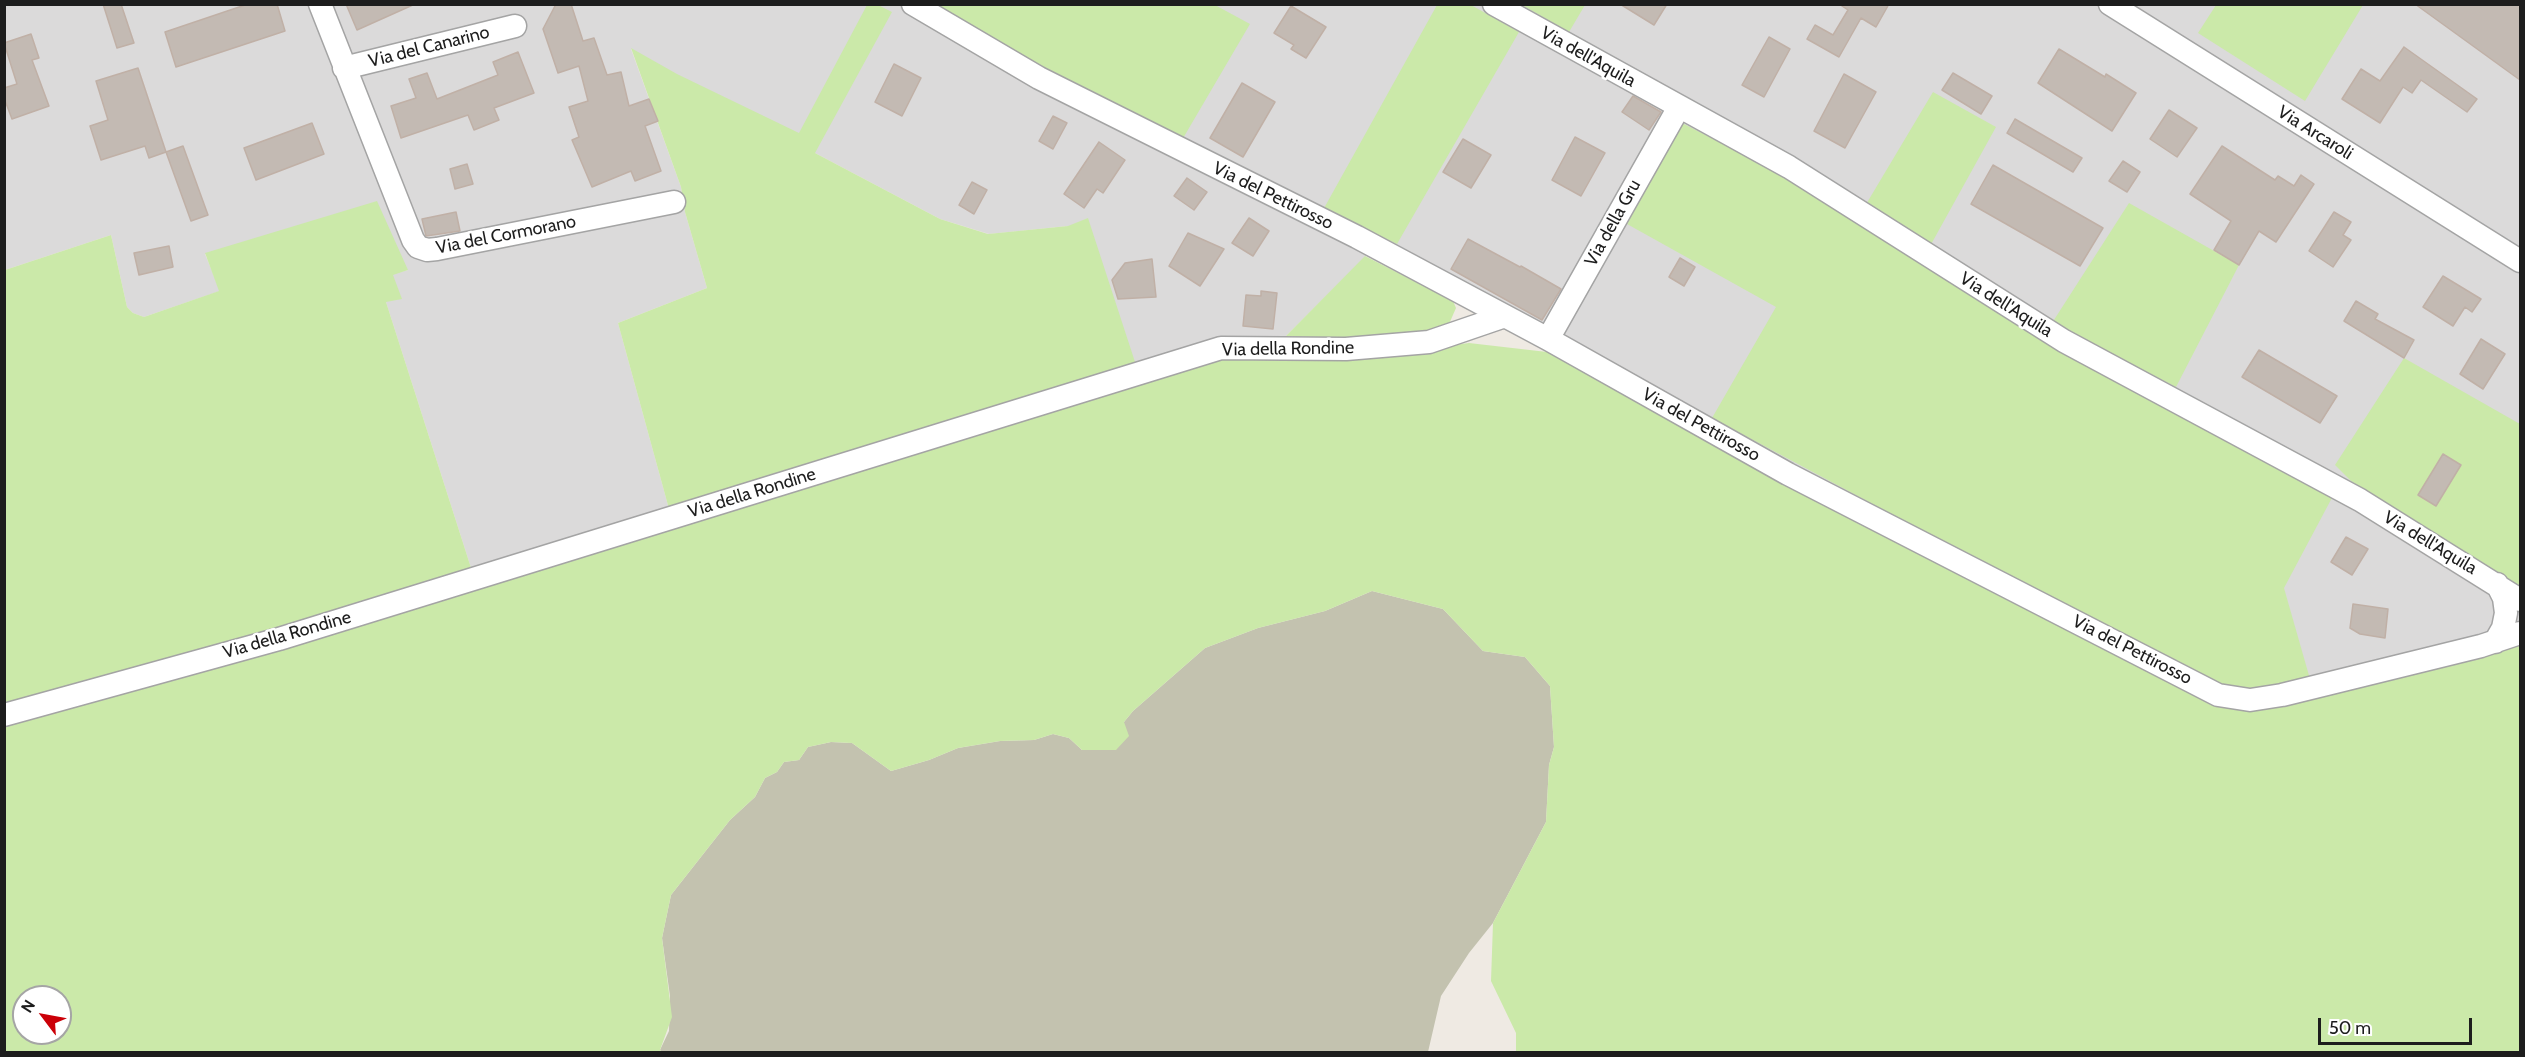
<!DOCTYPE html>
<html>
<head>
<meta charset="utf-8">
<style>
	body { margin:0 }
	#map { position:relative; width:2525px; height:1057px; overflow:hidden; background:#efeae3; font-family:Cabin,sans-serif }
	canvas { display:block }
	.frame { position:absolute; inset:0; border:6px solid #1d1d1d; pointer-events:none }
	.north { position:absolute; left:12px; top:985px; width:60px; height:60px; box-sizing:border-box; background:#fff; border:2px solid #a5a5a5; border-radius:50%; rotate:302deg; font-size:16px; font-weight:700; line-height:24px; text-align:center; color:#1d1d1d }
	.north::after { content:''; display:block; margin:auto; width:21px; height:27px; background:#cb0008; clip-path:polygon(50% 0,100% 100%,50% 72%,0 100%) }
	.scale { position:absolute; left:2318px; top:1018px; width:154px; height:27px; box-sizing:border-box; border:3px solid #1d1d1d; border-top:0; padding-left:8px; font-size:18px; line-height:21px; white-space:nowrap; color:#1d1d1d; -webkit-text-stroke:4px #fff; paint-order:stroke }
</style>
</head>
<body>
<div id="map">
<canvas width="2525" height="1057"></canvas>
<div class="frame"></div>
<div class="north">N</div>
<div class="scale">50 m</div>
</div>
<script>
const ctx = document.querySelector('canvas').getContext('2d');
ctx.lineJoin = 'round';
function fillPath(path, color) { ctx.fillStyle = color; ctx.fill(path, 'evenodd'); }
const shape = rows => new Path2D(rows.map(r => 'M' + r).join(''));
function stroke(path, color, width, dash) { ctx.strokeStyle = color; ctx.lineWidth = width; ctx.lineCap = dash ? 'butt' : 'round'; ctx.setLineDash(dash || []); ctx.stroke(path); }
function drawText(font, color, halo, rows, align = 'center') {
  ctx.font = font + ' Cabin,sans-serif'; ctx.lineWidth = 5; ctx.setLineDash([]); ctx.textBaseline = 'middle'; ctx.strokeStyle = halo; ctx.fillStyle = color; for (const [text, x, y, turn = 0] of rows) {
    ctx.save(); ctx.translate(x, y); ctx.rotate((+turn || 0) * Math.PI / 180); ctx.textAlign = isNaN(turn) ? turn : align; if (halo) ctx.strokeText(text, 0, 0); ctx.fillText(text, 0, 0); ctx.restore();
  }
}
fillPath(shape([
	[4,5,2520,5,2520,641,2315,695,1703,434,1366,256,1286,336,1249,336,1216,340,1136,365,1068,226,989,234,940,219,815,153,631,49,681,187,685,212,707,288,618,323,669,509,472,571,386,302,393,274,408,270,205,254,220,291,144,317,133,313,127,307,111,235,5,270]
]), '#dbdada');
fillPath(shape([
	[1372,591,1443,609,1483,651,1525,657,1550,686,1554,747,1549,765,1546,822,1493,923,1469,953,1441,996,1428,1052,662,1052,660,1050,669,1031,670,996,662,938,671,895,730,820,755,797,765,778,777,772,784,762,799,760,808,747,831,742,852,743,891,771,929,760,958,748,1000,741,1034,740,1053,734,1069,738,1082,750,1124,722,1133,711,1205,648,1258,628,1325,611]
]), '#c3c2af');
fillPath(shape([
	[867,5,878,5,892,12,815,153,940,219,988,234,1068,226,1088,218,1136,365,669,509,618,323,707,288,685,212,681,187,631,48,677,74,799,133],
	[932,5,1215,5,1250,24,1182,140,965,25],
	[1437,5,1471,5,1519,32,1397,244,1323,210],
	[1522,5,1585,5,1569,32],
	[2216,5,2216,4,2363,5,2305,101,2198,33],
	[1933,92,1996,127,1929,248,1865,206],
	[1682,123,1786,176,2334,494,2284,588,2310,679,2261,690,2220,687,1922,534,1880,508,1712,418,1776,307,1627,224],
	[377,201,408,270,393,275,402,299,386,302,472,571,5,706,5,270,111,235,127,307,133,313,144,317,219,291,205,253],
	[2129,203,2239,265,2176,387,2052,323],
	[1365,256,1453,301,1456,308,1449,324,1436,333,1345,340,1286,336],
	[1469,343,1547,352,2210,698,2520,641,2520,1052,1516,1052,1516,1033,1491,981,1493,923,1546,822,1549,765,1554,747,1550,686,1525,657,1483,651,1443,609,1372,591,1325,611,1258,628,1205,648,1133,711,1124,722,1129,736,1116,750,1082,750,1069,738,1053,734,1034,740,1000,741,958,748,929,760,891,771,852,743,831,742,808,747,799,760,784,762,777,772,765,778,755,797,730,820,671,895,662,938,672,1017,660,1050,662,1052,5,1052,5,723,1220,357,1432,348],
	[24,997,60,997,60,1033,24,1033],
	[2404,358,2520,424,2520,587,2351,481,2335,465]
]), '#cbe9a9');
const building = shape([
	[103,4,121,4,134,43,117,48,103,4],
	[248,4,277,4,285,31,176,67,165,32,248,4],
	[346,4,415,4,357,30,346,4],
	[556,4,571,4,583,41,594,38,607,75,621,72,629,106,649,99,658,121,645,126,661,171,635,181,631,171,592,187,572,140,579,137,569,107,588,101,579,66,558,73,543,29,556,4],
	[1620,4,1667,4,1654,25,1620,4],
	[1839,4,1889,4,1876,27,1861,18,1839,57,1807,39,1815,25,1833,35,1848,10,1839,4],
	[2415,4,2520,4,2520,80,2415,4],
	[1291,6,1326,27,1306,58,1291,49,1294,45,1274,33,1291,6],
	[31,34,39,58,32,60,49,106,12,119,4,98,4,88,17,84,4,43,31,34],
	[1769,37,1790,49,1764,97,1742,85,1769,37],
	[2404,47,2477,99,2467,112,2421,80,2412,93,2403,87,2380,123,2342,99,2361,69,2380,81,2404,47],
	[2059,49,2105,77,2106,74,2136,93,2112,131,2038,83,2059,49],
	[518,52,534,93,494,108,499,120,474,130,468,115,401,138,391,106,416,98,409,79,427,73,437,99,498,75,493,62,518,52],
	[894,64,921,78,902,116,875,102,894,64],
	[138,68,166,152,149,158,145,146,101,160,90,126,108,120,96,81,138,68],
	[1953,73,1992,96,1981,114,1942,90,1953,73],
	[1844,74,1876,92,1845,148,1814,131,1844,74],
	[1242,83,1275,102,1243,157,1210,138,1242,83],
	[1633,96,1661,112,1649,130,1622,112,1633,96],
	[2169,110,2197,128,2177,157,2150,139,2169,110],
	[1053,116,1067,123,1053,149,1039,141,1053,116],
	[2015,119,2082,158,2073,172,2007,133,2015,119],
	[312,123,324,154,256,180,244,148,312,123],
	[1575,137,1605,153,1581,196,1552,180,1575,137],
	[1463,139,1491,155,1471,188,1443,172,1463,139],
	[1099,142,1125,160,1103,193,1097,189,1084,208,1064,194,1099,142],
	[183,146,208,215,191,221,166,152,183,146],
	[2222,146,2275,180,2278,176,2294,186,2301,175,2314,184,2276,242,2259,231,2239,265,2214,250,2231,221,2190,194,2222,146],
	[2123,161,2140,172,2127,192,2109,181,2123,161],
	[467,164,473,184,455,189,450,169,467,164],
	[1993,165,2103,228,2080,266,1971,204,1993,165],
	[1187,178,1207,192,1194,210,1174,196,1187,178],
	[972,182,987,190,974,214,959,205,972,182],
	[456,212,460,231,426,236,422,219,456,212],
	[2334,212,2351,222,2343,235,2351,240,2333,267,2309,251,2334,212],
	[1249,218,1269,231,1253,256,1232,243,1249,218],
	[1188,233,1224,249,1200,286,1169,266,1188,233],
	[1468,239,1520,267,1521,266,1561,289,1542,320,1451,269,1468,239],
	[169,246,173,267,139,275,134,253,169,246],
	[1680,258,1695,267,1684,286,1669,277,1680,258],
	[1152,259,1156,297,1118,299,1112,280,1125,263,1152,259],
	[2443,276,2481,299,2472,312,2465,307,2453,326,2423,307,2443,276],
	[1261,291,1277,293,1273,329,1243,326,1246,295,1261,296,1261,291],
	[2356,301,2378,314,2375,319,2414,340,2404,358,2344,321,2356,301],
	[2481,339,2505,354,2483,389,2460,374,2481,339],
	[2259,350,2337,396,2320,423,2242,377,2259,350],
	[2443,454,2461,465,2436,506,2418,495,2443,454],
	[2346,537,2368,549,2352,575,2331,562,2346,537],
	[2353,604,2388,609,2385,638,2360,634,2350,628,2353,604]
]);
fillPath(building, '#c3bab3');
stroke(building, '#c0b0a6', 1.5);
const minor = shape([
	[320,4,413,240,418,247,427,250,437,249,674,202],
	[913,4,1039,78,1357,237,1548,339,1788,474,2218,695,2250,700,2282,695,2481,646,2520,633],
	[1494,4,1789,167,2064,341,2360,500,2520,600],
	[2110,4,2520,261],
	[344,68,515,26],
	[1548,339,1679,107],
	[2495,642,2503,628,2506,613,2504,598,2497,584],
	[4,715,279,639,1221,348,1346,349,1429,342,1505,316]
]);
stroke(minor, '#a4a4a4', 25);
stroke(minor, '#fff', 22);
drawText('18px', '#1d1d1d', '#fff', [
	["Via del Canarino",429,47,-14],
	["Via dell'Aquila",1588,57,29],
	["Via Arcaroli",2315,133,32],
	["Via del Pettirosso",1273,196,26],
	["Via della Gru",1613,223,-61],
	["Via del Cormorano",506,235,-11],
	["Via dell'Aquila",2006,305,32],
	["Via della Rondine",1288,349,-1],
	["Via del Pettirosso",1701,425,29],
	["Via della Rondine",752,493,-17],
	["Via dell'Aquila",2430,543,31],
	["Via della Rondine",287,635,-16],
	["Via del Pettirosso",2132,650,27]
]);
</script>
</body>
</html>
